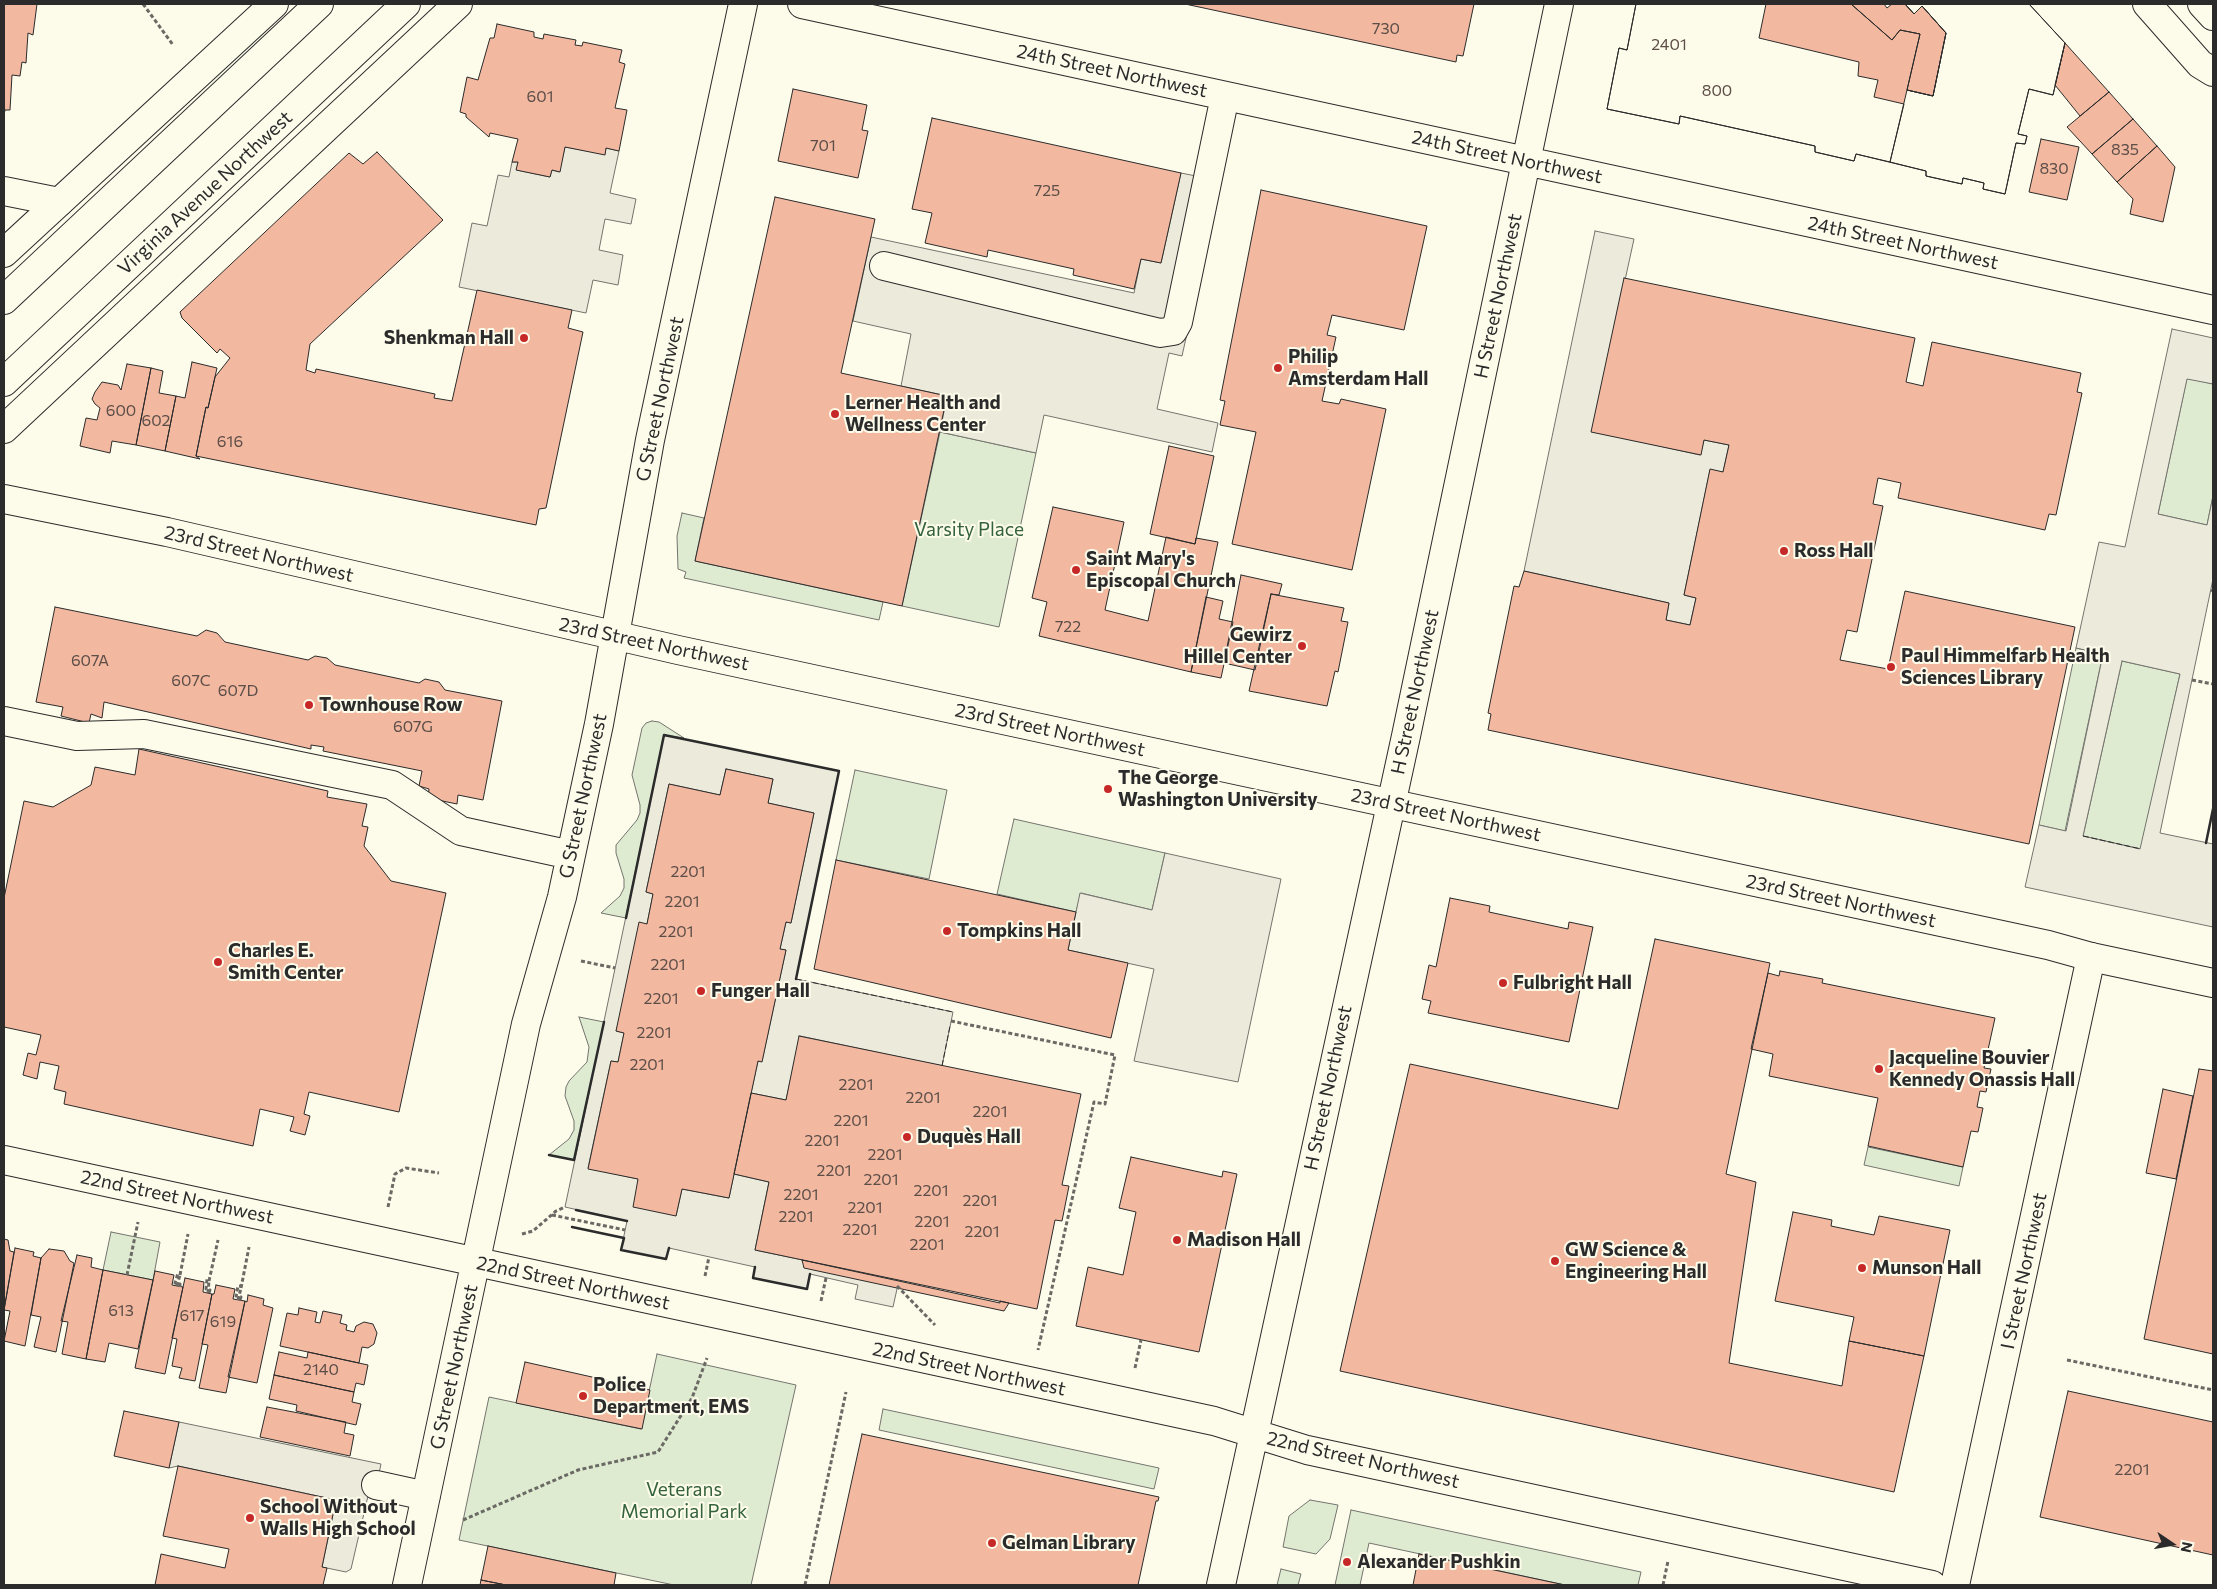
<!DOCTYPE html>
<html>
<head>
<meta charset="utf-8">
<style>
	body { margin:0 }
	#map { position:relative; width:2217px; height:1589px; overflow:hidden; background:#fdfbea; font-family:Commissioner,sans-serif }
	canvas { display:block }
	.frame { position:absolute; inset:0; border:5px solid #2b2b2b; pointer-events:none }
	.north { position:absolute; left:2147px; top:1519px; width:50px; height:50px; -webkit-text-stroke:4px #fdfbea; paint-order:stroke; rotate:102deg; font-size:14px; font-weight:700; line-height:20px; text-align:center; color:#2b2b2b }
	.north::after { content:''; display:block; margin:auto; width:18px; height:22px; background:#2b2b2b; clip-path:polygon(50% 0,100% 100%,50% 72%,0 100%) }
</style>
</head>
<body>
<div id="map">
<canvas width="2217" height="1589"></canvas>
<div class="frame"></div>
<div class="north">N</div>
</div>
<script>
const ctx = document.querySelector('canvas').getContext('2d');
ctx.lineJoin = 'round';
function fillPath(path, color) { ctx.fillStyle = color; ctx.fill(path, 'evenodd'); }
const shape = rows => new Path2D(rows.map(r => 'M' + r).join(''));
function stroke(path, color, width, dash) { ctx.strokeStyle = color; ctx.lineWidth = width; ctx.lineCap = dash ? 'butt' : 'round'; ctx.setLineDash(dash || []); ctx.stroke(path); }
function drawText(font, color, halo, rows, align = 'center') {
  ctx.font = font + ' Commissioner,sans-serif'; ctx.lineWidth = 4; ctx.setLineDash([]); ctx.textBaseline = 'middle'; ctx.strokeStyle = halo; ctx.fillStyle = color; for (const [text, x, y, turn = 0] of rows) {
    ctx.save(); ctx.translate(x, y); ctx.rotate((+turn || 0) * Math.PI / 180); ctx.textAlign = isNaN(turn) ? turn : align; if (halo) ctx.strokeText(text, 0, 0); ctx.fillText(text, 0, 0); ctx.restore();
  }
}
const green = shape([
	[2187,378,2213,384,2213,496,2207,525,2158,514,2187,378],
	[940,432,1036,453,999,627,902,606,940,432],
	[682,513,704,518,695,561,883,602,879,620,684,578,686,572,678,569,677,536,682,513],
	[2076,648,2103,654,2065,831,2039,825,2076,648],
	[2122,661,2180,674,2141,849,2083,836,2122,661],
	[652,721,659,722,684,738,664,735,626,918,601,913,620,896,624,888,624,879,616,853,616,845,637,820,640,813,640,805,632,775,642,728,646,723,652,721],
	[855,770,947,790,929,879,836,860,855,770],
	[1014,819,1165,853,1152,910,1081,893,1076,912,997,894,1014,819],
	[579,1017,604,1022,574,1160,549,1155,569,1139,574,1130,574,1121,565,1096,566,1087,569,1081,587,1062,589,1047,579,1017],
	[1868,1147,1963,1167,1959,1186,1864,1165,1868,1147],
	[111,1232,160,1242,153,1280,103,1270,111,1232],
	[657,1354,796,1385,751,1585,674,1585,459,1540,489,1397,641,1429,657,1354],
	[883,1409,1159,1468,1154,1489,879,1430,883,1409],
	[1310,1500,1338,1505,1330,1539,1316,1554,1283,1547,1289,1516,1310,1500],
	[1351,1510,1641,1572,1638,1585,1565,1585,1369,1543,1360,1585,1335,1585,1351,1510],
	[1281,1569,1301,1574,1298,1585,1277,1585,1281,1569]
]);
fillPath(green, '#deebd1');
stroke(green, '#74746e', 1);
const parking = shape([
	[565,147,605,154,606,148,619,151,610,193,636,199,631,224,605,219,599,250,623,255,618,285,593,280,586,313,459,287,472,223,487,226,498,175,509,177,512,162,518,162,517,170,550,177,552,170,559,172,565,147],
	[1181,173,1221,181,1182,356,1169,353,1157,409,1218,423,1212,452,1044,415,1036,453,940,432,947,396,901,386,911,334,853,321,871,237,1134,293,1141,259,1161,263,1181,173],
	[1595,231,1634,239,1592,431,1700,455,1704,440,1729,445,1723,472,1710,470,1684,595,1696,598,1690,625,1666,620,1669,603,1524,571,1595,231],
	[2172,329,2213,338,2213,384,2187,379,2158,514,2207,525,2213,496,2213,579,2160,833,2213,844,2213,927,2025,887,2039,825,2066,831,2103,654,2076,648,2099,542,2125,547,2172,329],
	[2122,661,2180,674,2140,849,2083,836,2122,661],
	[664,735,839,771,796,979,953,1012,942,1066,800,1036,786,1100,751,1093,758,1061,762,1061,786,950,780,949,786,922,791,923,814,813,768,803,773,779,726,769,720,795,669,784,646,892,653,894,647,924,616,1031,624,1033,618,1062,611,1061,588,1168,638,1179,676,1216,682,1189,729,1198,734,1174,769,1182,755,1250,899,1280,893,1307,855,1299,858,1285,810,1274,807,1289,753,1278,755,1267,669,1248,666,1259,621,1250,627,1221,565,1207,664,735],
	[1165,853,1281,879,1238,1082,1134,1061,1154,969,1068,950,1080,893,1152,910,1165,853],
	[179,1422,381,1464,374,1497,368,1496,351,1569,346,1572,322,1567,336,1500,178,1466,169,1468,179,1422]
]);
fillPath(parking, '#eceadb');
stroke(parking, '#74746e', 1);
const building = shape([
	[4,4,37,4,33,35,28,33,26,63,22,62,20,76,12,75,10,110,5,110,4,115,4,4],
	[1185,4,1474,4,1463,56,1457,55,1456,62,1185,4],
	[1636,4,1851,4,1892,40,1900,30,1920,34,1907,90,1933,96,1946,33,1922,6,1914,14,1905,4,2029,4,2065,43,2053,95,2029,89,2018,134,2027,136,2025,144,2016,143,2005,194,1983,189,1984,183,1963,178,1962,184,1926,176,1926,171,1856,154,1854,161,1815,152,1815,146,1680,116,1679,124,1607,109,1619,48,1627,50,1636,4],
	[1636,4,1766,4,1759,38,1859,62,1858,76,1878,80,1874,97,1904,104,1890,162,1856,154,1854,161,1815,152,1815,146,1680,116,1679,124,1607,109,1619,48,1627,50,1636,4],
	[1851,4,1884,4,1887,8,1892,4,1905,4,1914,14,1922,6,1946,33,1933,96,1907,90,1920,34,1900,30,1892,40,1851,4],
	[1905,4,2029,4,2065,43,2053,95,2029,89,2018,134,2027,136,2025,144,2016,143,2005,194,1983,189,1984,183,1963,178,1962,184,1926,176,1926,171,1890,162,1907,90,1933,96,1946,33,1922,6,1914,14,1905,4],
	[497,24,534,32,534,37,543,39,544,34,576,40,575,45,582,46,583,42,622,50,619,62,625,64,615,108,627,110,619,151,606,148,605,155,565,147,560,172,552,170,550,177,516,170,518,162,512,162,518,139,490,133,489,137,466,117,466,114,460,112,467,77,478,80,490,38,494,38,497,24],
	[2065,43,2109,92,2080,116,2055,85,2065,43],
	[793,89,867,105,862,130,868,131,858,178,778,161,793,89],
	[2109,92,2133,119,2092,154,2067,127,2109,92],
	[932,118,1181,173,1161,263,1141,259,1134,289,1073,275,1074,269,988,250,987,257,925,243,932,213,912,209,932,118],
	[2133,119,2157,146,2117,182,2092,154,2133,119],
	[2041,139,2079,147,2067,200,2029,192,2041,139],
	[2157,146,2175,167,2163,222,2130,214,2133,199,2117,182,2157,146],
	[377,152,443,220,310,344,306,370,315,373,316,369,435,394,434,398,452,401,477,290,572,310,568,328,583,332,546,508,539,509,536,525,196,456,206,407,208,408,215,377,230,358,220,349,217,353,182,318,180,312,349,153,363,164,377,152],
	[1261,190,1427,226,1404,330,1332,315,1327,335,1336,337,1322,401,1339,404,1341,399,1386,409,1352,570,1232,544,1256,432,1220,425,1225,401,1220,400,1261,190],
	[775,197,875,219,841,373,947,396,902,606,695,561,775,197],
	[1624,278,1915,338,1906,382,1923,386,1932,342,2081,373,2077,392,2082,393,2056,515,2049,514,2045,530,1898,498,1901,483,1878,478,1873,504,1883,506,1857,632,1847,630,1840,660,1888,669,1905,591,2075,627,2029,844,1488,730,1491,714,1488,713,1514,586,1519,587,1524,571,1669,603,1666,620,1690,625,1696,598,1684,595,1710,469,1723,472,1729,445,1704,440,1701,455,1591,432,1624,278],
	[192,362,217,368,208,408,206,407,196,456,200,459,165,451,176,396,185,398,192,362],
	[127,364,151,368,136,445,112,441,110,453,80,446,86,418,97,420,100,408,95,404,92,399,95,392,102,382,118,385,121,390,127,364],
	[151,368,163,371,159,393,176,396,165,451,136,445,151,368],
	[1169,446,1214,456,1195,544,1150,534,1169,446],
	[1053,507,1124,522,1105,610,1148,621,1166,537,1195,544,1196,538,1218,542,1191,672,1039,636,1047,602,1032,598,1053,507],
	[1241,575,1282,584,1279,595,1271,594,1255,670,1224,663,1241,575],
	[1271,594,1344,608,1341,621,1348,622,1338,672,1335,671,1327,706,1249,691,1271,594],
	[1206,597,1223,601,1219,619,1233,622,1221,678,1191,672,1206,597],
	[55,607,197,636,206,630,217,633,225,642,308,660,315,656,327,658,335,665,419,683,425,679,439,682,445,690,502,701,483,800,458,795,457,804,428,798,429,789,419,786,422,771,323,751,324,747,311,745,311,749,104,702,102,718,91,714,89,723,61,716,63,707,36,702,55,607],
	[139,749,328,791,327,797,367,804,362,826,368,827,364,846,391,881,446,893,399,1112,309,1092,304,1114,310,1116,305,1135,290,1131,294,1117,260,1109,253,1146,64,1104,66,1092,54,1089,59,1066,40,1062,37,1079,23,1075,28,1053,36,1055,41,1035,4,1027,4,898,24,801,53,807,91,785,95,767,135,775,139,749],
	[726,769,773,779,768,803,814,813,791,923,786,922,780,949,786,950,762,1062,758,1061,729,1198,682,1189,676,1216,633,1207,638,1179,588,1169,611,1061,618,1062,624,1033,616,1031,639,922,647,924,653,894,646,892,669,784,720,795,726,769],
	[836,860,1076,912,1068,950,1128,963,1111,1038,814,969,836,860],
	[1450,898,1490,906,1489,912,1568,929,1569,922,1593,927,1569,1042,1428,1013,1431,1001,1422,999,1429,965,1436,967,1450,898],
	[1655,939,1770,963,1726,1174,1756,1182,1729,1363,1842,1386,1849,1341,1924,1356,1894,1492,1340,1371,1410,1064,1618,1109,1655,939],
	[1780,971,1823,979,1822,983,1995,1018,1984,1068,1991,1069,1986,1092,1980,1091,1977,1107,1983,1108,1978,1132,1971,1131,1963,1167,1868,1146,1878,1098,1769,1076,1773,1054,1751,1049,1768,973,1779,976,1780,971],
	[799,1036,1081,1094,1062,1185,1069,1186,1062,1221,1055,1220,1037,1309,755,1250,769,1182,734,1174,751,1093,786,1100,799,1036],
	[2199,1069,2213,1071,2213,1354,2144,1339,2199,1069],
	[2163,1089,2193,1096,2176,1179,2146,1173,2163,1089],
	[1131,1157,1222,1177,1223,1171,1237,1174,1199,1352,1076,1326,1088,1267,1123,1275,1136,1212,1119,1208,1131,1157],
	[1793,1212,1832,1220,1831,1226,1874,1235,1879,1216,1950,1230,1924,1356,1849,1341,1854,1317,1775,1301,1793,1212],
	[4,1239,8,1240,10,1251,14,1252,4,1310,4,1239],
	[15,1248,34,1252,33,1256,41,1258,25,1346,4,1341,10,1311,4,1310,15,1248],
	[49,1249,64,1251,70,1261,74,1263,56,1352,34,1347,41,1317,31,1315,41,1258,49,1249],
	[77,1255,92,1258,91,1267,103,1270,86,1359,62,1354,68,1322,61,1321,77,1255],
	[802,1260,1000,1303,1000,1301,1009,1303,1004,1311,804,1268,802,1260],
	[103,1270,153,1280,138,1349,109,1343,105,1362,86,1359,103,1270],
	[155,1271,174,1275,172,1285,183,1287,165,1374,135,1368,155,1271],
	[185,1278,204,1282,203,1292,212,1294,195,1381,179,1378,182,1368,172,1366,177,1339,172,1338,185,1278],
	[216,1285,235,1289,233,1299,245,1301,226,1393,199,1388,208,1345,202,1344,212,1294,214,1294,216,1285],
	[248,1295,264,1299,263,1305,273,1308,257,1383,228,1377,245,1301,247,1302,248,1295],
	[299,1308,317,1312,315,1322,320,1323,323,1311,342,1315,340,1323,347,1325,346,1330,354,1332,356,1326,364,1322,373,1324,377,1333,374,1344,368,1348,362,1347,359,1363,280,1346,287,1313,298,1315,299,1308],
	[279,1352,307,1358,308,1352,368,1365,364,1385,356,1383,354,1392,274,1375,279,1352],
	[525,1362,650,1390,642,1429,516,1403,525,1362],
	[274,1375,354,1392,352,1402,361,1404,356,1425,296,1411,297,1405,269,1399,274,1375],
	[2068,1391,2213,1422,2213,1555,2040,1517,2068,1391],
	[267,1407,346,1422,344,1433,354,1435,350,1456,260,1437,267,1407],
	[124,1411,179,1422,169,1468,114,1456,124,1411],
	[862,1434,1159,1497,1158,1501,1156,1501,1138,1585,829,1585,862,1434],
	[178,1466,336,1500,322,1567,327,1568,323,1585,155,1585,161,1554,225,1568,229,1549,163,1536,178,1466],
	[488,1546,616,1573,614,1585,506,1585,481,1580,488,1546],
	[1419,1554,1565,1585,1413,1585,1419,1554],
	[481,1580,506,1585,480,1585,481,1580]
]);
fillPath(building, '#f2b8a0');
stroke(building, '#2b2b2b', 1);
const minor = shape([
	[802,4,2213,310],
	[4,191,59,202],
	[884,266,1160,333,1173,331,1178,322,1225,96],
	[4,721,77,736,144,734,392,785,461,831,571,855],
	[4,1160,1214,1421,1307,1450,1932,1585],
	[376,1485,426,1496],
	[407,1585,526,1024,562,897,599,724,650,440,743,4],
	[1221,1585,1406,736,1559,4],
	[1955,1585,2091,957]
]);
const major = shape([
	[2147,4,2200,64,2213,72],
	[2202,4,2213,16],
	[4,253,274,4],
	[4,300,319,4],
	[4,382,406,4],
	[4,429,458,4],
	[4,499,167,532,678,650,2048,945,2091,957,2213,983]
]);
stroke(minor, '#2b2b2b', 30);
stroke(major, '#2b2b2b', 30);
stroke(shape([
	[143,4,173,45],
	[2211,590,2213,591],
	[2192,680,2213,684],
	[581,961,615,968],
	[951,1021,1115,1055,1105,1104,1094,1102,1038,1350],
	[388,1207,395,1174,406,1168,439,1173],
	[552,1215,625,1230],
	[522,1234,533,1231,556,1211,565,1207],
	[127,1275,138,1222],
	[180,1275,188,1234],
	[705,1276,709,1257],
	[209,1281,218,1240],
	[897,1286,935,1325],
	[180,1287,180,1284,175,1283,178,1273,180,1273],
	[241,1288,249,1247],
	[209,1293,210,1290,206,1289,207,1279,210,1279],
	[240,1300,241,1297,236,1296,238,1286,240,1286],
	[821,1301,826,1278],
	[2067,1360,2213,1390],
	[1135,1368,1141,1340],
	[463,1520,578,1470,658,1452,692,1398,707,1358],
	[805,1585,846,1392],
	[1663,1585,1668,1561]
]), '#6a6964', 3, [4, 2.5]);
stroke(minor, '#fdfbea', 28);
stroke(major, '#fdfbea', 28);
stroke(shape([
	[177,1286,180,1275],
	[208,1293,209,1281],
	[238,1300,241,1288]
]), '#6a6964', 3, [4, 2.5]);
stroke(shape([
	[2083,836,2141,849],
	[796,979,953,1012],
	[942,1066,950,1026]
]), '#2b2b2b', 1, [6, 2.5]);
stroke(shape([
	[2206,843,2213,809],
	[626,918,664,735,839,771,796,979],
	[549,1155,574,1160,604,1022],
	[576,1210,627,1221],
	[572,1227,624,1238,621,1250,666,1259,669,1248],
	[755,1267,753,1278,807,1289,810,1274]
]), '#2b2b2b', 2.5);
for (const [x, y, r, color] of [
	[524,338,5,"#c62828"],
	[1278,368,5,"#c62828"],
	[835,414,5,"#c62828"],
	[1784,551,5,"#c62828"],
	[1076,570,5,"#c62828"],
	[1302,646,5,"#c62828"],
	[1891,667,5,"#c62828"],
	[309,705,5,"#c62828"],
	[1108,789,5,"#c62828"],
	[947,931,5,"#c62828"],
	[218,962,5,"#c62828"],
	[1503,983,5,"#c62828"],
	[701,991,5,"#c62828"],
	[1879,1069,5,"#c62828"],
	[907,1137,5,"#c62828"],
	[1177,1240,5,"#c62828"],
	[1555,1261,5,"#c62828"],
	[1862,1268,5,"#c62828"],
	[583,1396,5,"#c62828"],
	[250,1518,5,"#c62828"],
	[992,1543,5,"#c62828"],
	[1347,1562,5,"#c62828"]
]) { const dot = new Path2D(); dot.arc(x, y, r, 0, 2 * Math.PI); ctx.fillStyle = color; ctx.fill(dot); stroke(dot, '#fdfbea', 2); }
drawText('16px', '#5d4e48', null, [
	["730",1386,29],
	["2401",1669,45],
	["800",1717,91],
	["601",540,97],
	["701",823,146],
	["835",2125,150],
	["830",2054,169],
	["725",1047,191],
	["600",121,411],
	["602",156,421],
	["616",230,442],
	["722",1068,627],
	["607A",90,661],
	["607C",191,681],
	["607D",238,691],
	["607G",413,727],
	["2201",688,872],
	["2201",682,902],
	["2201",676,932],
	["2201",668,965],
	["2201",661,999],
	["2201",654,1033],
	["2201",647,1065],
	["2201",856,1085],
	["2201",923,1098],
	["2201",990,1112],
	["2201",851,1121],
	["2201",822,1141],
	["2201",885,1155],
	["2201",834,1171],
	["2201",881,1180],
	["2201",931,1191],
	["2201",801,1195],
	["2201",980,1201],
	["2201",865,1208],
	["2201",796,1217],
	["2201",932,1222],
	["2201",860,1230],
	["2201",982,1232],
	["2201",927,1245],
	["613",121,1311],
	["617",192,1316],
	["619",223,1322],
	["2140",321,1370],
	["2201",2132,1470]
]);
drawText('19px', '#2b2b2b', '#fdfbea', [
	["24th Street Northwest",1112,71,12],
	["24th Street Northwest",1507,157,12],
	["Virginia Avenue Northwest",205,193,-43],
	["24th Street Northwest",1903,243,12],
	["H Street Northwest",1498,296,-78],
	["G Street Northwest",660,399,-78],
	["23rd Street Northwest",259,554,13],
	["23rd Street Northwest",654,644,12],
	["H Street Northwest",1415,692,-78],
	["23rd Street Northwest",1050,730,12],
	["G Street Northwest",583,796,-78],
	["23rd Street Northwest",1446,815,12],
	["23rd Street Northwest",1841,901,12],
	["H Street Northwest",1328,1088,-78],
	["22nd Street Northwest",177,1197,12],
	["I Street Northwest",2024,1271,-78],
	["22nd Street Northwest",573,1283,12],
	["G Street Northwest",454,1367,-78],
	["22nd Street Northwest",969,1369,12],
	["22nd Street Northwest",1363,1460,13]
]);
drawText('bold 19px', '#2b2b2b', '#fdfbea', [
	["Shenkman Hall",514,338,"right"],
	["Philip",1288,357],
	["Amsterdam Hall",1288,379],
	["Lerner Health and",845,403],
	["Wellness Center",845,425],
	["Ross Hall",1794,551],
	["Saint Mary's",1086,559],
	["Episcopal Church",1086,581],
	["Gewirz",1292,635,"right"],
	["Hillel Center",1292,657,"right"],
	["Paul Himmelfarb Health",1901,656],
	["Sciences Library",1901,678],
	["Townhouse Row",319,705],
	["The George",1118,778],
	["Washington University",1118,800],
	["Tompkins Hall",957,931],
	["Charles E.",228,951],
	["Smith Center",228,973],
	["Fulbright Hall",1513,983],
	["Funger Hall",711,991],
	["Jacqueline Bouvier",1889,1058],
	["Kennedy Onassis Hall",1889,1080],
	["Duquès Hall",917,1137],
	["Madison Hall",1187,1240],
	["GW Science &",1565,1250],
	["Engineering Hall",1565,1272],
	["Munson Hall",1872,1268],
	["Police",593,1385],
	["Department, EMS",593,1407],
	["School Without",260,1507],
	["Walls High School",260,1529],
	["Gelman Library",1002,1543],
	["Alexander Pushkin",1357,1562]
], 'left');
drawText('19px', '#34623c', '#fdfbea', [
	["Varsity Place",969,530],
	["Veterans",684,1490],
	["Memorial Park",684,1512]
]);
</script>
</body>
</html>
